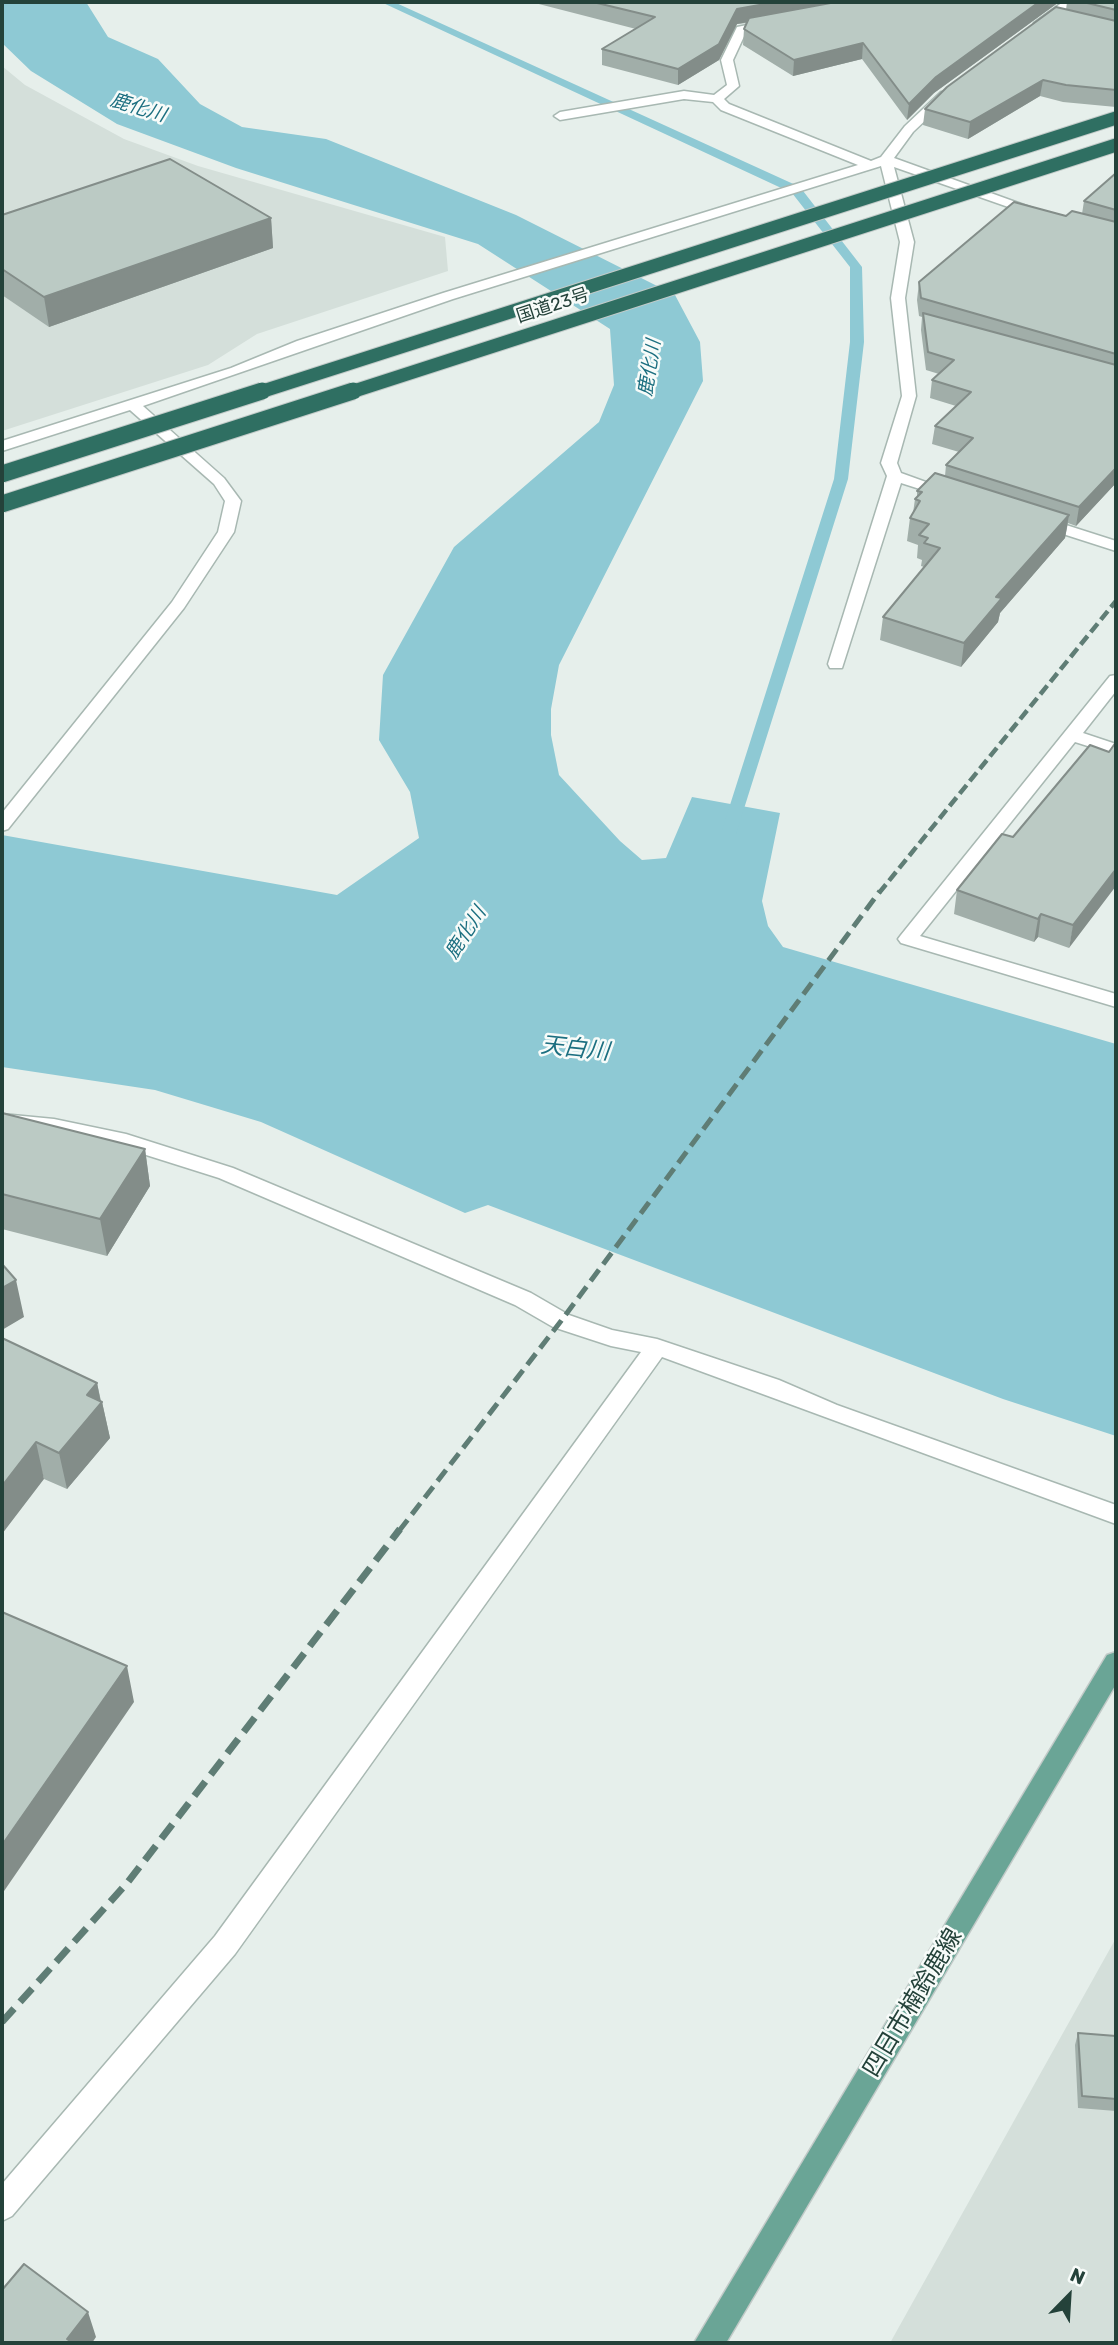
<!DOCTYPE html>
<html>
<head>
<meta charset="utf-8">
<style>
	body { margin:0 }
	#map { position:relative; width:1118px; height:2345px; overflow:hidden; background:#e6efeb; font-family:Rubik,sans-serif }
	canvas { display:block }
	.frame { position:absolute; inset:0; border:4px solid #24423a; pointer-events:none }
	.north { position:absolute; left:1034px; top:2261px; width:70px; height:70px; -webkit-text-stroke:5px #f7fbf9; paint-order:stroke; rotate:24deg; font-size:19px; font-weight:700; line-height:28px; text-align:center; color:#24423a }
	.north::after { content:''; display:block; margin:auto; width:24px; height:32px; background:#24423a; clip-path:polygon(50% 0,100% 100%,50% 72%,0 100%) }
</style>
</head>
<body>
<div id="map">
<canvas width="1118" height="2345"></canvas>
<div class="frame"></div>
<div class="north">N</div>
</div>
<script>
const ctx = document.querySelector('canvas').getContext('2d');
ctx.lineJoin = 'round';
function fillPath(path, color) { ctx.fillStyle = color; ctx.fill(path, 'evenodd'); }
const shape = rows => new Path2D(rows.map(r => 'M' + r).join(''));
function stroke(path, color, width, dash) { ctx.strokeStyle = color; ctx.lineWidth = width; ctx.lineCap = dash ? 'butt' : 'round'; ctx.setLineDash(dash || []); ctx.stroke(path); }
function drawText(font, color, halo, rows, align = 'center') {
  ctx.font = font + ' Rubik,"Noto Sans JP",sans-serif'; ctx.lineWidth = 5; ctx.setLineDash([]); ctx.textBaseline = 'middle'; ctx.strokeStyle = halo; ctx.fillStyle = color; for (const [text, x, y, turn = 0] of rows) {
    ctx.save(); ctx.translate(x, y); ctx.rotate((+turn || 0) * Math.PI / 180); ctx.textAlign = isNaN(turn) ? turn : align; if (halo) ctx.strokeText(text, 0, 0); ctx.fillText(text, 0, 0); ctx.restore();
  }
}
fillPath(shape([
	[2,66,25,85,124,139,198,166,445,237,448,271,257,334,208,365,2,431],
	[1116,1938,1116,2343,890,2343]
]), '#d4dfda');
fillPath(shape([
	[2,2,86,2,108,37,158,59,200,104,242,127,326,139,516,215,675,295,700,342,703,381,559,665,551,709,551,735,559,775,620,841,642,860,666,858,692,797,780,813,762,901,768,926,783,947,1116,1044,1116,1436,1003,1399,488,1205,465,1213,261,1122,155,1090,2,1067,2,835,337,895,419,838,410,792,379,740,383,675,454,547,599,422,614,385,610,329,478,244,236,168,117,124,31,71,2,43]
]), '#8ec9d4');
fillPath(shape([
	[381,2,394,2,800,187,862,267,864,342,848,479,736,834,724,834,722,830,834,479,850,342,850,267,792,193,381,2]
]), '#8ec9d4');
const street = shape([
	[1063,2,1076,2,1042,27,1034,27,1034,23,1063,2],
	[772,20,778,24,776,26,746,32,733,60,739,86,724,99,729,104,871,161,881,157,905,126,941,92,949,92,949,98,913,132,894,158,1046,213,1034,216,894,167,914,242,905,298,916,396,897,463,901,473,959,494,951,499,901,483,842,668,830,668,828,664,887,476,881,463,902,396,891,298,900,242,881,166,453,299,143,406,224,478,241,501,234,532,184,608,8,829,2,831,2,813,172,602,218,532,225,501,214,484,130,410,2,451,2,441,231,368,297,341,443,293,858,165,721,110,713,102,684,99,560,120,554,116,560,112,684,91,714,95,727,85,721,60,737,27,772,20],
	[1041,517,1116,541,1116,551,1035,525,1035,519,1041,517],
	[1116,675,1116,691,1083,733,1116,744,1116,755,1075,742,920,936,1116,994,1116,1007,901,943,898,939,901,935,1110,676,1116,675],
	[2,1114,54,1119,126,1134,233,1168,531,1293,569,1315,612,1330,657,1339,779,1380,837,1405,1116,1505,1116,1524,662,1357,235,1954,12,2216,2,2221,2,2184,215,1936,641,1352,611,1346,553,1327,515,1305,219,1178,124,1148,54,1133,2,1128,2,1114]
]);
const primary = shape([
	[1116,1652,1116,1684,726,2343,694,2343,1107,1655,1116,1652]
]);
stroke(street, '#a8b8b2', 3);
stroke(primary, '#c2cac8', 3);
fillPath(street, '#fff');
fillPath(primary, '#6aa596');
stroke(shape([
	[879,893,1116,601]
]), '#5f7d75', 4.5, [11, 5]);
stroke(shape([
	[399,1531,561,1321,880,891]
]), '#5f7d75', 5, [14, 7]);
stroke(shape([
	[2,2022,128,1882,400,1529]
]), '#5f7d75', 7, [18, 9]);
const highwayBridgeFar1 = shape([
	[257,393,1116,118],
	[348,393,1116,145]
]);
const highwayBridge = shape([
	[2,474,262,391],
	[2,504,353,391]
]);
stroke(highwayBridgeFar1, '#c2cac8', 15, []);
stroke(highwayBridge, '#c2cac8', 19, []);
stroke(highwayBridgeFar1, '#2f6f62', 13);
stroke(highwayBridge, '#2f6f62', 17);
fillPath(shape([
	[531,2,1059,2,934,93,907,120,862,59,793,76,743,45,744,29,747,23,737,24,719,60,678,85,602,65,602,49,636,29],
	[1067,2,1116,2,1116,107,1063,102,1040,96,968,139,923,125,925,109,1066,10],
	[1116,173,1116,483,1076,526,1068,523,1065,538,1000,613,998,622,961,667,880,640,883,617,924,567,921,566,922,560,917,558,918,545,907,541,910,518,913,513,915,499,917,497,917,491,945,476,946,465,959,452,932,444,935,426,956,406,930,398,932,380,939,374,926,370,921,330,922,317,919,316,917,300,919,282,1066,216,1082,214,1084,201],
	[2,215,271,218,273,248,49,327,2,295],
	[1109,752,1069,948,1038,937,1034,942,954,914,957,890,1013,837],
	[2,1113,145,1149,150,1186,107,1256,2,1229],
	[2,1338,97,1383,101,1401,102,1402,110,1438,67,1489,44,1479],
	[1078,2033,1116,2036,1116,2111,1078,2108,1075,2045]
]), '#a1aea9');
fillPath(shape([
	[776,2,864,2,737,24,719,60,678,85,678,69,737,9],
	[1039,2,1059,2,934,93,907,120,909,104,936,77],
	[863,43,862,59,793,76,794,60],
	[1043,80,1040,96,968,139,970,122],
	[271,218,273,248,49,327,44,297],
	[1116,468,1116,483,1076,526,1079,507],
	[1069,515,1065,538,1000,613,998,622,961,667,964,643,996,597],
	[1116,869,1116,886,1069,948,1073,925],
	[1041,914,1038,937,1034,942,1038,919],
	[145,1149,150,1186,107,1256,100,1219],
	[16,1280,24,1317,2,1330,2,1288],
	[97,1383,101,1403,102,1402,110,1438,67,1489,59,1453,87,1395],
	[36,1442,44,1479,2,1534,2,1486],
	[127,1666,134,1702,2,1894,2,1845],
	[88,2312,96,2337,92,2343,69,2343,67,2339]
]), '#838d89');
const building = shape([
	[593,2,776,2,737,9,719,44,678,69,602,49,655,17,593,2],
	[836,2,1039,2,936,77,909,104,863,43,794,60,744,29,749,18,836,2],
	[1083,2,1116,2,1116,10,1083,2],
	[1056,7,1116,21,1116,90,1066,85,1043,80,970,122,925,109,947,87,1056,7],
	[170,159,271,218,44,297,2,269,2,215,170,159],
	[1116,173,1116,210,1084,201,1116,173],
	[1014,202,1066,216,1072,211,1116,222,1116,354,921,298,919,282,1014,202],
	[923,313,1116,365,1116,468,1079,507,946,465,973,438,935,426,971,392,932,380,954,360,928,352,923,313],
	[935,473,1069,515,996,597,1002,598,964,643,883,617,940,548,924,543,928,538,919,535,929,524,910,518,920,501,915,499,922,492,917,491,935,473],
	[1116,742,1116,869,1073,925,1041,914,1038,919,957,890,1002,834,1013,837,1090,745,1109,752,1116,742],
	[2,1113,145,1149,100,1219,2,1194,2,1113],
	[2,1264,16,1280,2,1288,2,1264],
	[2,1338,97,1383,87,1395,102,1402,59,1453,36,1442,2,1486,2,1338],
	[2,1612,127,1666,2,1845,2,1612],
	[1078,2033,1116,2036,1116,2099,1082,2096,1078,2033],
	[24,2264,88,2312,67,2339,73,2343,2,2343,2,2290,24,2264]
]);
fillPath(building, '#bbcac4');
stroke(building, '#838d89', 2);
drawText('18px', '#24423a', '#f7fbf9', [
	["国道23号",553,306,-18]
]);
drawText('italic 19px', '#1c6f80', '#f7fbf9', [
	["鹿化川",138,108,17],
	["鹿化川",650,368,-81],
	["鹿化川",466,933,-57]
]);
drawText('italic 23px', '#1c6f80', '#f7fbf9', [
	["天白川",575,1049,6]
]);
drawText('24px', '#24423a', '#f7fbf9', [
	["四日市楠鈴鹿線",913,2003,-59]
]);
</script>
</body>
</html>
